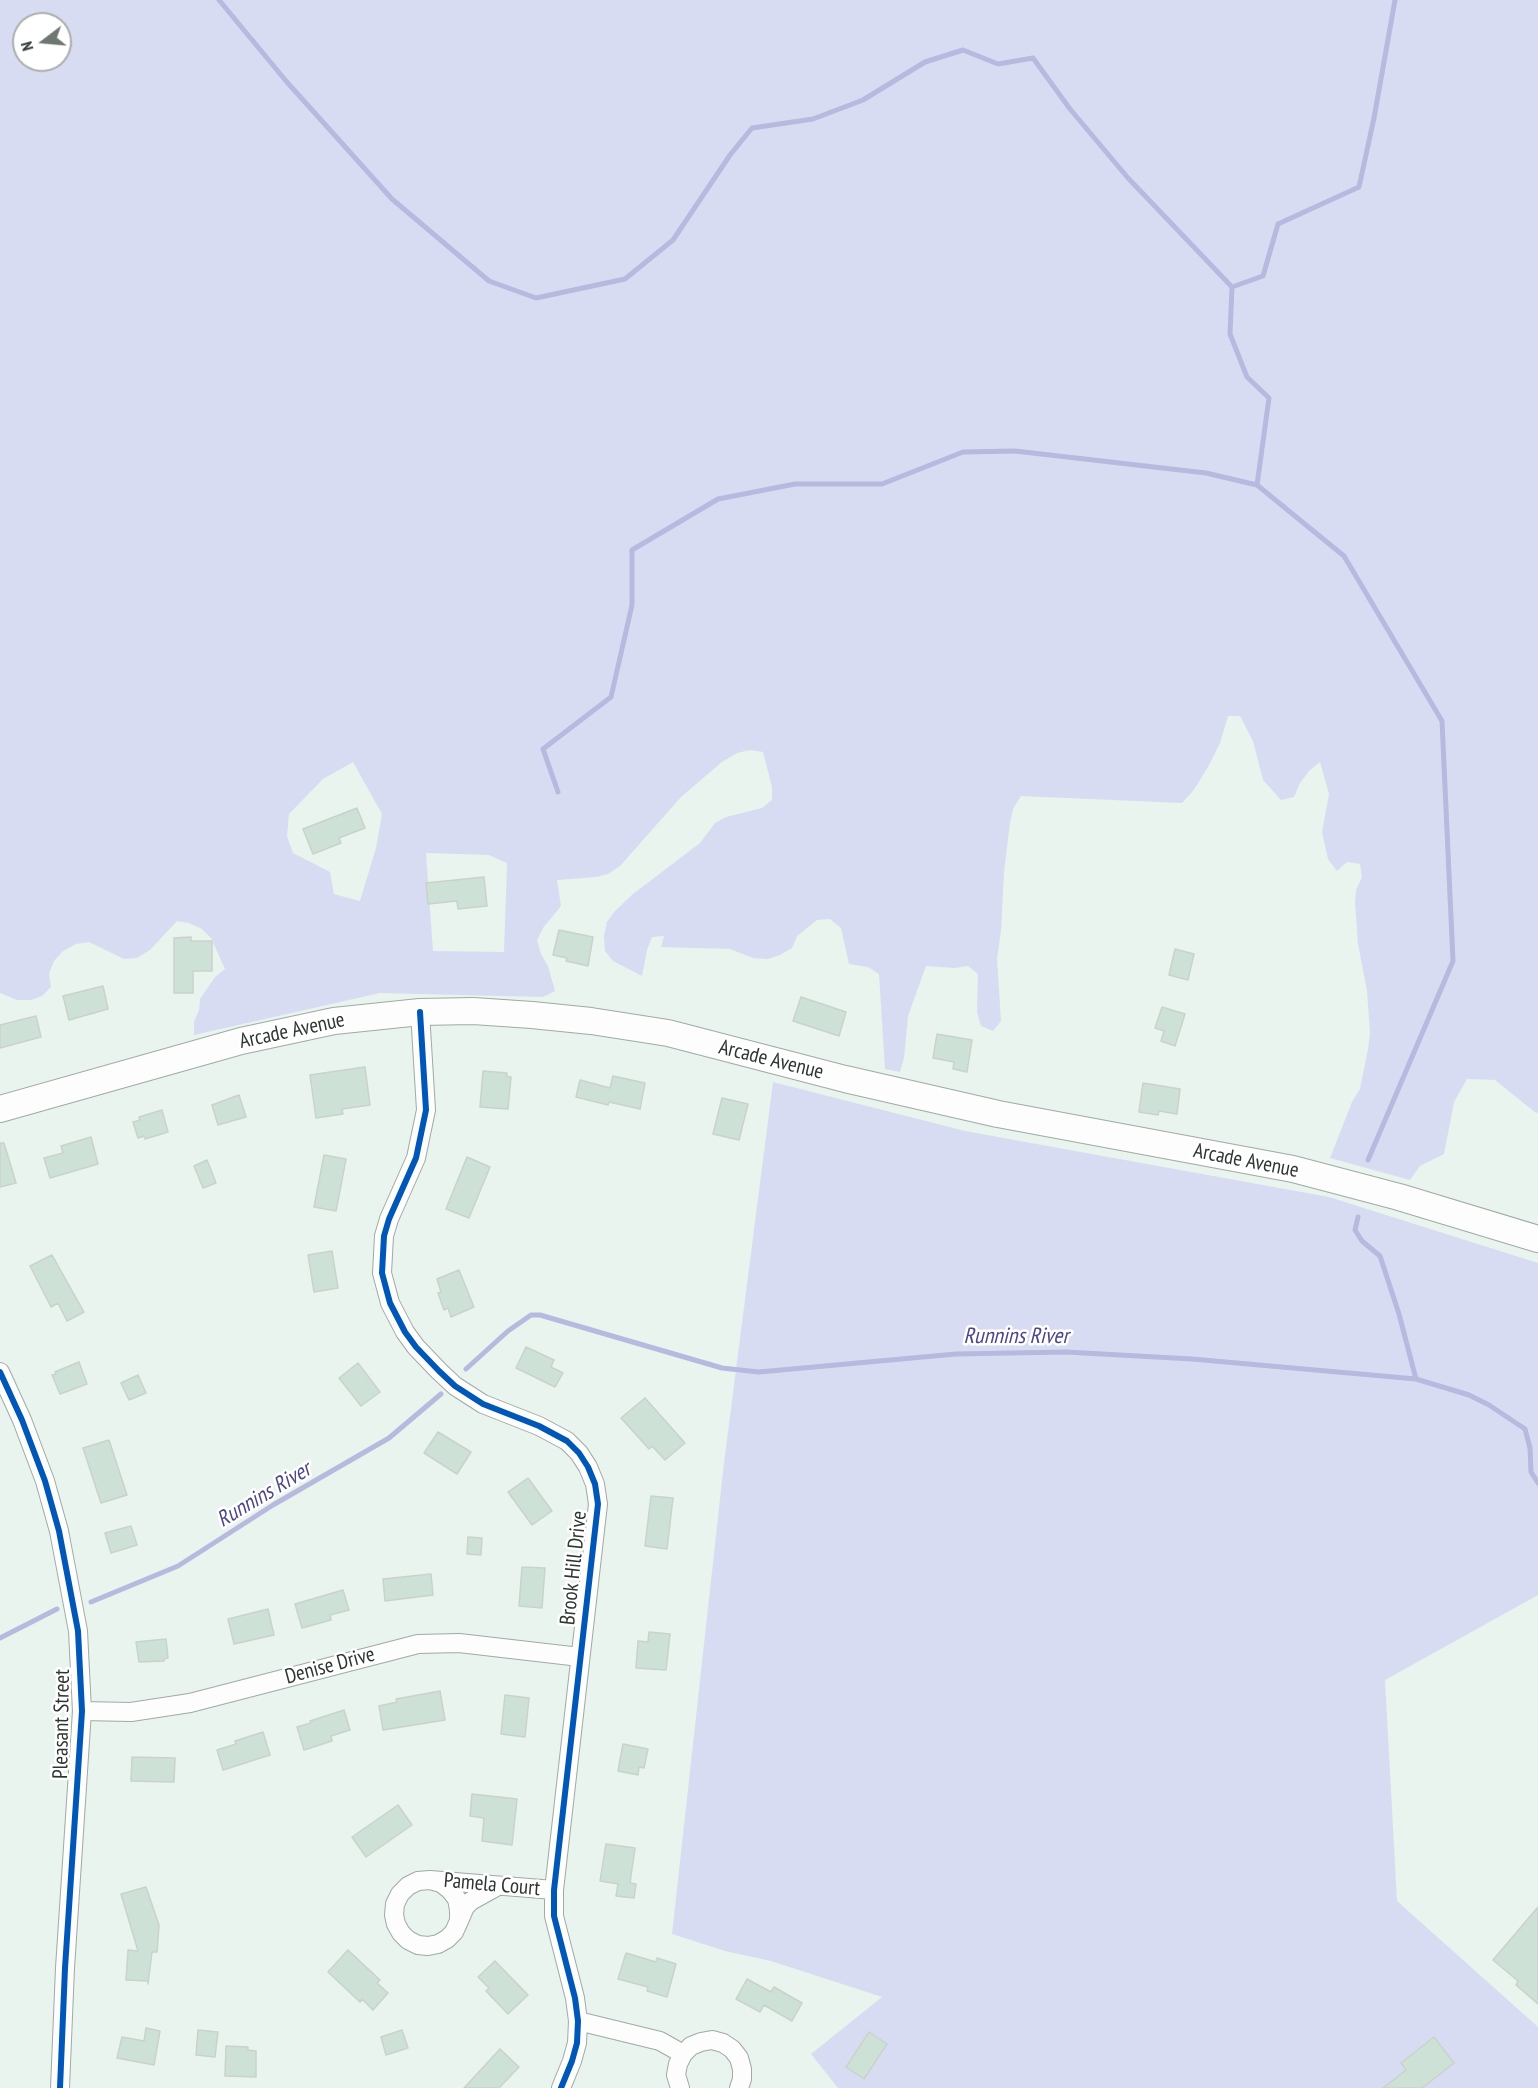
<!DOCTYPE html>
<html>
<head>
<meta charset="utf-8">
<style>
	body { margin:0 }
	#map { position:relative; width:1538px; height:2088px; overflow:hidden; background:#e8f4ed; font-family:"PT Sans Narrow",sans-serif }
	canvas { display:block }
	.north { position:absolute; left:12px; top:12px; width:60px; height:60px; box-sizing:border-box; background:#fff; border:2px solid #abafad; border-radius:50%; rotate:254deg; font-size:16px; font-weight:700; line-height:24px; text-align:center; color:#2d3631 }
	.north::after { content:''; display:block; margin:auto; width:21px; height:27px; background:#6e7873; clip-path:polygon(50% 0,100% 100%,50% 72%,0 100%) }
</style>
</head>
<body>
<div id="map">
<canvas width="1538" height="2088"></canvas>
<div class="north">N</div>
</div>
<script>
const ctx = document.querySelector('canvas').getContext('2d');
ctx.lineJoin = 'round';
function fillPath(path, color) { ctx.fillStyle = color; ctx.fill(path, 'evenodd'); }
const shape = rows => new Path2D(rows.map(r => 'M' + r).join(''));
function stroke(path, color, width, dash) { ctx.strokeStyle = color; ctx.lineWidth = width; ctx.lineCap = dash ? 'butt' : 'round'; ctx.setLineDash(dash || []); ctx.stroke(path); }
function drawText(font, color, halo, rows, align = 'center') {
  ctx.font = font + ' "PT Sans Narrow",sans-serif'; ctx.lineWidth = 5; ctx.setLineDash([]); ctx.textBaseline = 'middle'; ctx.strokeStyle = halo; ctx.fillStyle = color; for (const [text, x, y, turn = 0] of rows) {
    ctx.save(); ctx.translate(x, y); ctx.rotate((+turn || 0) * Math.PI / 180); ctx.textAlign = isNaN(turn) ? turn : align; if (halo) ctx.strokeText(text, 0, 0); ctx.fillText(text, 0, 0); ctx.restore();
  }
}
fillPath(shape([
	[0,0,1538,0,1538,1112,1536,1113,1495,1080,1467,1079,1454,1102,1444,1154,1420,1166,1410,1180,1330,1158,1352,1102,1360,1089,1368,1049,1370,1033,1367,991,1358,944,1355,902,1356,890,1362,877,1360,864,1347,862,1337,871,1328,859,1322,832,1329,794,1320,762,1309,771,1300,783,1294,797,1281,800,1263,780,1253,741,1240,716,1228,716,1220,743,1208,767,1193,791,1182,803,1021,796,1013,809,1010,823,1004,872,1001,931,997,959,1001,1021,993,1031,981,1026,977,1012,978,974,968,966,955,968,926,966,908,1016,904,1058,900,1072,885,1069,879,974,868,967,849,964,841,928,830,919,817,920,797,936,792,948,780,955,768,959,753,958,730,949,661,947,664,936,652,937,647,950,642,976,613,961,605,951,604,936,607,922,615,911,633,894,700,843,715,823,726,817,762,808,772,800,772,787,763,752,750,750,737,753,722,762,682,796,620,866,608,874,596,877,557,880,561,906,543,928,537,940,541,954,548,966,555,991,543,997,380,993,194,1035,194,1022,199,1010,200,999,215,977,225,969,211,938,202,929,189,923,177,921,150,950,137,958,124,959,89,942,76,944,63,951,54,961,49,974,51,987,42,996,31,1000,17,1000,0,993],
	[24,24,60,24,60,60,24,60],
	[353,762,382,814,376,848,360,901,334,894,330,872,293,853,287,836,289,814,323,779],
	[426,853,489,855,507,863,504,952,433,951],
	[773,1082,965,1131,1329,1197,1538,1263,1538,1595,1385,1680,1397,1901,1538,2027,1538,2088,838,2088,811,2054,882,1997,771,1961,725,1951,672,1934,724,1463]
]), '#d8dcf3');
stroke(shape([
	[219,0,286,81,392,199,489,281,536,298,625,279,673,240,730,155,752,128,813,119,863,100,925,62,963,50,998,64,1033,58,1070,109,1128,178,1232,287,1230,334,1247,377,1269,398,1257,485],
	[1232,287,1263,276,1278,224,1359,187,1374,118,1395,0],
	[558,792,543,749,611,697,632,605,632,550,718,499,795,484,882,484,963,452,1015,451,1206,473,1257,485,1344,556,1442,721,1453,961,1368,1160],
	[1358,1217,1355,1230,1362,1241,1380,1256,1399,1314,1416,1379],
	[466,1369,508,1331,531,1315,540,1315,722,1368,759,1372,956,1354,1066,1352,1192,1359,1416,1379,1469,1395,1489,1405,1525,1429,1530,1448,1531,1472,1538,1483],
	[91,1602,178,1566,273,1505,389,1438,441,1394],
	[0,1638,57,1609]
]), '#b7b9de', 5);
const building = shape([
	[357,808,365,828,339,838,341,843,313,854,303,829,357,808],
	[484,877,487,906,458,909,457,901,428,904,426,883,484,877],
	[559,930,593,937,588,966,566,961,567,958,553,955,559,930],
	[191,937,191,941,212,941,212,971,193,971,193,993,174,993,174,938,191,937],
	[1175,949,1194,954,1188,980,1169,975,1175,949],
	[103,986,108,1009,69,1020,63,996,103,986],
	[801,997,846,1012,839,1036,793,1021,801,997],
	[1162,1007,1185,1014,1175,1046,1161,1041,1164,1031,1155,1028,1162,1007],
	[36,1016,41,1037,0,1048,0,1025,36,1016],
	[937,1034,972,1040,967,1072,953,1069,954,1062,933,1058,937,1034],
	[365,1067,370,1105,342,1109,343,1114,316,1118,310,1075,365,1067],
	[483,1071,507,1073,506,1076,511,1077,508,1109,480,1107,483,1071],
	[613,1076,645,1083,640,1109,609,1102,608,1105,576,1097,580,1080,610,1088,613,1076],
	[1143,1083,1180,1089,1177,1114,1159,1111,1158,1115,1139,1112,1143,1083],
	[239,1095,246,1117,218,1125,212,1105,239,1095],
	[722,1098,748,1104,739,1140,713,1134,722,1098],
	[162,1110,168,1132,145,1139,144,1136,138,1138,133,1122,140,1120,139,1117,162,1110],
	[91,1137,98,1164,50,1178,44,1158,63,1153,61,1146,91,1137],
	[0,1143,4,1143,16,1183,0,1187,0,1143],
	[324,1155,346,1159,336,1211,314,1207,324,1155],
	[467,1157,490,1167,469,1218,446,1209,467,1157],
	[207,1160,216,1183,203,1188,194,1166,207,1160],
	[332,1251,338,1288,314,1292,308,1255,332,1251],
	[52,1255,84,1312,67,1321,58,1303,51,1307,30,1266,52,1255],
	[459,1270,474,1307,451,1317,448,1308,444,1310,438,1293,441,1292,437,1279,459,1270],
	[526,1347,554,1360,551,1367,563,1373,555,1387,516,1368,526,1347],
	[79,1362,87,1384,60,1394,52,1375,56,1374,55,1372,79,1362],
	[358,1363,380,1392,361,1406,339,1378,358,1363],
	[138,1375,146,1393,129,1400,121,1383,138,1375],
	[645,1398,685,1443,665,1460,652,1446,649,1449,621,1418,645,1398],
	[438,1432,471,1452,457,1474,424,1453,438,1432],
	[109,1440,127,1495,101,1503,83,1448,109,1440],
	[528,1478,552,1511,532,1525,508,1492,528,1478],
	[651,1496,673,1498,667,1549,645,1546,651,1496],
	[131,1526,137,1545,111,1553,105,1533,131,1526],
	[468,1537,482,1538,481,1555,467,1554,468,1537],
	[522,1567,545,1568,542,1608,519,1606,522,1567],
	[431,1574,433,1595,385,1601,383,1579,431,1574],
	[343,1590,349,1610,330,1615,331,1620,302,1628,295,1604,343,1590],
	[268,1609,274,1635,234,1644,228,1619,268,1609],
	[649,1632,670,1634,666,1670,636,1668,638,1641,648,1642,649,1632],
	[166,1639,168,1658,164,1659,164,1661,139,1662,136,1642,166,1639],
	[440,1691,445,1720,383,1730,379,1706,397,1702,396,1699,440,1691],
	[505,1695,529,1698,525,1737,501,1734,505,1695],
	[344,1710,350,1730,331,1736,332,1741,304,1750,297,1727,311,1723,310,1721,344,1710],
	[263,1732,270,1755,223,1770,217,1750,236,1744,235,1741,263,1732],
	[623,1744,648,1749,644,1768,639,1767,638,1775,618,1771,623,1744],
	[132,1757,175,1758,174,1782,131,1781,132,1757],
	[472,1794,517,1799,512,1845,482,1841,484,1818,470,1816,472,1794],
	[398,1805,412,1825,366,1857,352,1837,398,1805],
	[606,1844,635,1848,630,1883,636,1884,634,1898,616,1896,618,1884,600,1881,606,1844],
	[146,1887,159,1925,157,1952,152,1952,148,1984,148,1981,126,1980,128,1950,138,1951,121,1894,146,1887],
	[1538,1907,1538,2004,1516,1985,1518,1981,1493,1960,1538,1907],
	[348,1950,380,1980,377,1983,388,1993,373,2010,362,1999,360,2002,328,1972,348,1950],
	[626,1953,656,1962,657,1958,676,1964,667,1997,647,1991,648,1987,618,1979,626,1953],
	[495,1961,528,1995,508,2014,486,1991,489,1988,478,1977,495,1961],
	[747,1979,771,1992,774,1987,802,2003,792,2021,764,2005,760,2012,736,1999,747,1979],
	[146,2028,160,2031,154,2065,117,2058,122,2037,144,2041,146,2028],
	[198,2030,218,2032,215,2057,196,2055,198,2030],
	[402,2030,408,2048,386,2055,381,2037,402,2030],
	[869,2032,887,2044,864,2079,846,2067,869,2032],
	[1434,2037,1454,2063,1422,2088,1383,2088,1406,2070,1401,2063,1434,2037],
	[226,2046,248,2047,248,2050,256,2051,256,2077,225,2076,226,2046],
	[500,2049,519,2067,499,2088,464,2088,500,2049]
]);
fillPath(building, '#cee1d6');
stroke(building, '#c9d2cd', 1.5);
const street = shape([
	[420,1012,426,1110,416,1158,389,1219,384,1236,382,1273,390,1303,405,1332,416,1347,439,1371,455,1386,483,1404,539,1426,567,1441,579,1453,588,1467,595,1484,598,1504,554,1890,554,1916,575,1998,578,2021,577,2043,572,2061,561,2088],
	[0,1372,22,1420,45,1481,59,1531,78,1631,82,1711,65,1968,60,2088],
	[82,1711,131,1712,190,1703,418,1644,459,1643,580,1657],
	[430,1880,441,1883,450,1890,457,1899,459,1910,459,1921,454,1932,447,1939,438,1944,428,1946,418,1945,408,1940,401,1933,396,1924,394,1915,395,1904,400,1894,408,1886,418,1881,430,1880,554,1890],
	[459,1921,465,1907,471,1901,498,1886],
	[578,2021,660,2041,683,2054],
	[680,2088,676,2075,678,2064,683,2054,691,2046,701,2042,712,2040,723,2043,732,2049,739,2058,742,2069,742,2079,739,2088]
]);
const secondary = shape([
	[0,1109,241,1041,334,1021,420,1012,473,1011,532,1015,591,1021,668,1033,845,1079,998,1114,1293,1169,1399,1197,1538,1239]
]);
stroke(street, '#a1aaa5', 20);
stroke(secondary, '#a1aaa5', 28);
stroke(street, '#fcfdfc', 18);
stroke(secondary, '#fcfdfc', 26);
stroke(shape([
	[420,1012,426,1110,416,1158,389,1219,384,1236,382,1273,390,1303,405,1332,416,1347,439,1371,455,1386,483,1404,539,1426,567,1441,579,1453,588,1467,595,1484,598,1504,554,1890,554,1916,575,1998,578,2021,577,2043,572,2061,561,2088],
	[0,1372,22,1420,45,1481,59,1531,78,1631,82,1711,65,1968,60,2088]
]), '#0057b8', 6);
drawText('21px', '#2d3631', '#fff', [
	["Arcade Avenue",292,1031,-12],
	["Arcade Avenue",771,1060,14],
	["Arcade Avenue",1246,1161,11],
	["Brook Hill Drive",574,1568,-84],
	["Denise Drive",330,1666,-15],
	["Pleasant Street",62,1724,-89],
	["Pamela Court",492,1885,5]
]);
drawText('italic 22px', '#4d468a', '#fff', [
	["Runnins River",1016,1337],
	["Runnins River",264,1495,-31]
]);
</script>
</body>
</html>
